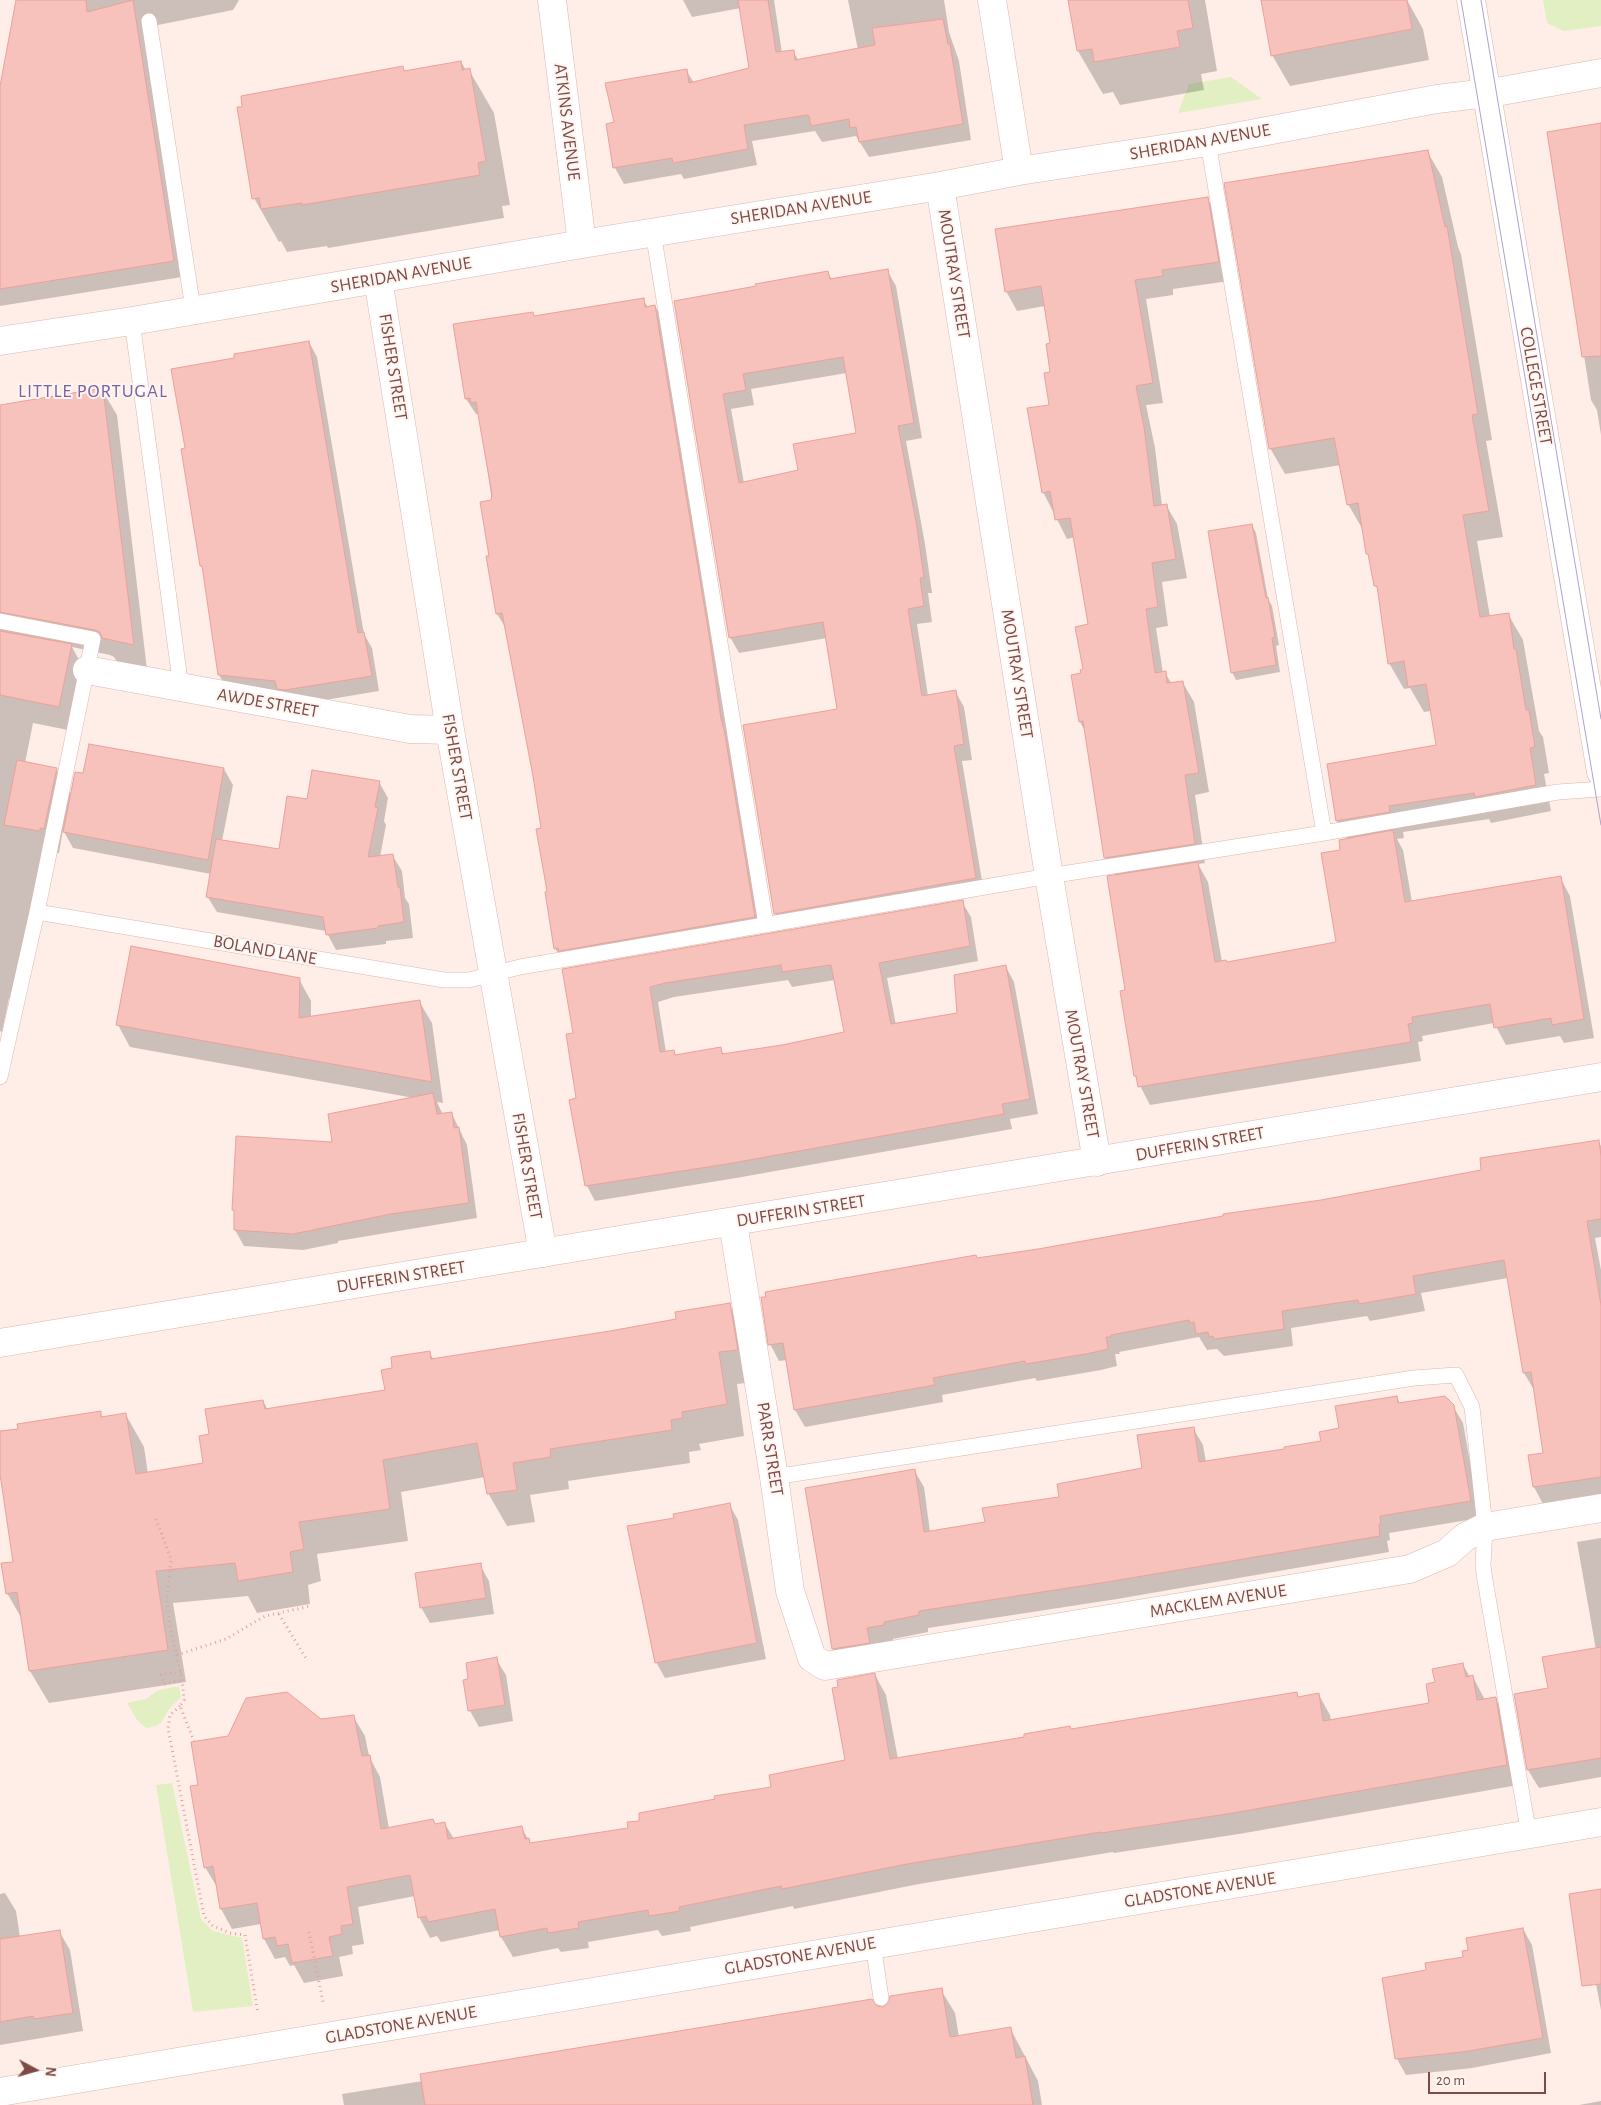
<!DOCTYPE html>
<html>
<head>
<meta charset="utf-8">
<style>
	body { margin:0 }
	#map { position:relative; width:1601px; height:2105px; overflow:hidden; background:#ffeee7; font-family:"Alegreya Sans",sans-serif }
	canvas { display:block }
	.north { position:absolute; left:10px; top:2045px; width:50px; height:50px; -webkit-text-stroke:4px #fff5f0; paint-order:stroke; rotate:96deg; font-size:14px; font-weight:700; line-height:20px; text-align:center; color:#7d4a47 }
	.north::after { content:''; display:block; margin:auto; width:18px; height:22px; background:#7d4a47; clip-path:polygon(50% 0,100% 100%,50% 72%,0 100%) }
	.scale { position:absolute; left:1428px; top:2072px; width:118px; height:22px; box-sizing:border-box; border:2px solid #7d4a47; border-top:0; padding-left:6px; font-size:15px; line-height:18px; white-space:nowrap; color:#7d4a47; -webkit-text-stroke:4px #fff5f0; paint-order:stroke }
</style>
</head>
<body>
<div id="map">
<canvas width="1601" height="2105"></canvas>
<div class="north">N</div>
<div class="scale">20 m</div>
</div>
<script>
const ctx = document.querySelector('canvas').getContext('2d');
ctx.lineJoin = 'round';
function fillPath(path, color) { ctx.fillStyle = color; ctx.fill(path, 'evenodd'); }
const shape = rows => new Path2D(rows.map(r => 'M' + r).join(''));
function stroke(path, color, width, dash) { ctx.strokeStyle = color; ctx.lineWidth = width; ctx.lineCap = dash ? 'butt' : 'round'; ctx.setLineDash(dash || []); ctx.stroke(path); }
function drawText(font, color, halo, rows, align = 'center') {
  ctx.font = font + ' "Alegreya Sans",sans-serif'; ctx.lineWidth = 4; ctx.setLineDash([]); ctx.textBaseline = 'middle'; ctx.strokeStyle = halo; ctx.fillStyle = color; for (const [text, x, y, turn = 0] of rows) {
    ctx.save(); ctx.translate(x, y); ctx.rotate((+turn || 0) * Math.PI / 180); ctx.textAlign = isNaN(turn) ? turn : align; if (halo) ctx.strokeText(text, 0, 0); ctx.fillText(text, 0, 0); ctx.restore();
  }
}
fillPath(shape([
	[1543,0,1601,0,1601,26,1564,31,1547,23],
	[1231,77,1262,99,1178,113,1189,84],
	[173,1687,179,1687,181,1697,169,1709,161,1723,156,1726,146,1728,137,1720,127,1703,146,1699,157,1691],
	[172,1783,201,1919,213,1931,242,1938,253,2006,193,2012,156,1785]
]), '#e2efc3');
fillPath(shape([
	[17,0,239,0,233,10,143,28,182,277,0,306,0,98],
	[683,0,774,0,782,53,793,51,799,61,858,50,848,0,944,0,949,32,959,61,971,140,869,157,856,136,822,142,815,131,752,141,757,165,684,179,681,174,624,184,615,168,615,123,686,70,694,83,750,69,741,8,692,17],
	[1069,0,1205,0,1217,71,1201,74,1204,90,1120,105,1113,92,1103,94,1078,51],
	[1262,0,1407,0,1423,29,1429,60,1290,86,1272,55],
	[461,62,466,70,469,70,494,113,510,205,502,206,504,218,328,248,327,246,287,252,281,241,279,242,254,198,402,67,405,72],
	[1601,124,1601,435,1597,410,1591,400,1549,133],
	[1427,151,1442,177,1458,247,1461,254,1492,440,1486,441,1503,537,1477,541,1490,617,1508,614,1523,640,1539,731,1543,737,1549,773,1544,774,1551,811,1491,823,1489,819,1403,832,1404,838,1397,839,1403,850,1412,902,1560,877,1570,896,1594,1038,1564,1043,1560,1036,1506,1045,1494,1023,1422,1036,1423,1041,1418,1042,1421,1061,1150,1105,1135,1076,1116,876,1105,858,1085,731,1080,722,1083,674,1090,625,1075,537,1067,539,1043,492,1052,373,1052,344,1045,306,1017,311,1006,291,1207,198,1218,217,1229,281,1173,289,1173,295,1146,299,1163,403,1146,405,1155,448,1162,506,1166,505,1177,524,1187,578,1162,582,1168,626,1156,628,1163,673,1165,673,1172,684,1183,683,1194,702,1209,792,1195,795,1205,863,1198,864,1208,882,1222,962,1227,963,1338,943,1341,851,1348,840,1337,821,1328,765,1437,746,1431,711,1424,712,1410,688,1404,689,1389,663,1379,591,1376,586,1363,530,1348,504,1341,465,1285,474,1270,448],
	[887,270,896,286,922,438,906,441,925,544,932,593,928,593,932,622,917,624,928,696,955,691,964,707,972,760,962,761,984,893,784,929,775,913,838,710,827,638,739,653,730,637,675,302,828,272,832,280],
	[847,373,857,434,799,471,744,483,731,409,754,405,751,389],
	[643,300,648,307,655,306,664,322,763,933,564,964,555,948,543,829,507,630,497,614,488,557,490,557,492,501,479,414,476,414,466,399,455,325,532,313,535,318],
	[309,342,317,357,364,634,372,648,379,691,295,705,228,690,219,675,204,571,201,566,186,449,236,359],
	[102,390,117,415,147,670,118,663,114,657,110,655,72,647,85,671,73,731,33,723,25,763,56,769,72,796,224,769,233,785,222,841,280,851,308,801,379,782,388,798,384,821,386,825,380,857,392,855,402,871,405,898,409,904,413,938,386,941,386,944,336,950,326,931,217,912,207,896,211,874,73,848,63,830,59,853,54,853,18,1000,9,998,2,1032,0,1031,0,406],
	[1252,525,1256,533,1268,599,1272,606,1279,645,1276,646,1280,672,1236,680,1232,672],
	[962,902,971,917,978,961,887,978,896,1025,959,1014,1006,967,1014,982,1038,1114,1010,1119,1012,1129,736,1178,595,1201,587,1186,570,1101,577,1099,574,1034,563,970],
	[788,980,792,987,835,980,845,1033,841,1036,724,1055,721,1049,676,1056,674,1051,666,1052,658,1002,674,997],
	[299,979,311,1001,311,1017,419,1001,432,1023,443,1103,437,1102,443,1115,452,1114,467,1145,477,1218,338,1241,338,1243,303,1250,244,1246,235,1230,236,1214,233,1210,334,1144,414,1098,130,1047,118,1025],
	[1598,1141,1601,1146,1601,1237,1595,1238,1601,1270,1601,1495,1543,1504,1534,1487,1529,1456,1545,1454,1534,1390,1524,1373,1508,1278,1421,1293,1425,1311,1370,1321,1367,1316,1291,1328,1293,1346,1224,1356,1217,1349,1207,1350,1199,1337,1119,1352,1120,1354,1115,1354,1117,1366,1101,1370,1037,1381,1035,1378,942,1395,943,1402,805,1427,795,1410,787,1360,779,1361,770,1344,977,1260,1321,1201,1483,1171],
	[729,1304,748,1336,755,1382,737,1384,744,1436,699,1444,701,1450,689,1452,690,1463,568,1481,569,1489,530,1495,535,1522,507,1526,488,1493,485,1477,401,1492,408,1541,317,1554,321,1581,308,1585,310,1604,257,1613,248,1596,173,1603,186,1682,49,1703,30,1671,23,1621,7,1593,15,1563,0,1466,0,1433,100,1412,103,1418,126,1415,144,1447,148,1474,204,1464,210,1436,263,1401,268,1410,386,1391,394,1369,429,1352,434,1360,610,1332,677,1320],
	[1397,1397,1400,1404,1453,1406,1463,1423,1480,1518,1389,1533,1390,1540,1387,1541,1389,1552,1117,1599,928,1628,928,1632,893,1639,893,1642,843,1666,833,1649,914,1470,924,1487,930,1532,986,1523,1143,1469,1193,1428,1203,1445,1206,1462,1286,1450,1322,1442,1340,1429],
	[729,1504,738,1520,766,1659,665,1678,656,1662],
	[1601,1538,1601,1777,1539,1788,1528,1770,1549,1690,1596,1650,1577,1542],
	[480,1565,489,1581,494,1614,430,1623,421,1607],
	[496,1659,506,1675,513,1721,479,1727,470,1711,465,1681,470,1680],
	[1463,1665,1470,1677,1473,1677,1485,1700,1495,1698,1507,1719,1518,1785,1239,1834,1114,1853,1113,1852,919,1884,794,1909,793,1906,690,1927,691,1931,662,1936,658,1930,588,1942,589,1948,561,1952,558,1948,513,1957,501,1937,500,1930,441,1942,437,1936,430,1938,419,1917,415,1896,358,1907,364,1944,352,1946,353,1954,339,1957,343,1976,304,1983,294,1965,290,1966,285,1957,275,1959,264,1939,261,1924,232,1929,221,1909,217,1887,205,1867,200,1787,320,1721,353,1716,365,1736,369,1756,380,1777,389,1829,445,1824,454,1839,521,1827,531,1844,630,1829,641,1822,772,1788,847,1761,875,1675,886,1695,898,1759,1296,1693,1299,1698,1319,1695,1330,1715,1331,1721,1430,1704,1436,1683],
	[1601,1890,1601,2010,1592,1963],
	[5,1893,16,1911,20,1937,59,1931,70,1950,83,2031,0,2045,0,1894],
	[1523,1929,1532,1945,1551,2053,1472,2068,1406,2075,1397,2059,1383,1979,1428,1971,1465,1958],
	[941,1990,955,2013,959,2037,1010,2028,1038,2081,1042,2105,344,2105,342,2094,876,2008,883,2008],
	[1601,2101,1601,2105,1579,2105]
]), '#0003');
const building = shape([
	[16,0,86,0,87,12,133,0,174,261,0,289,0,86,16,0],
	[738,0,768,0,776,52,794,50,795,60,875,45,872,28,943,19,948,44,950,44,963,124,859,142,856,127,850,128,849,119,811,126,809,116,807,115,744,125,748,149,673,163,672,158,613,168,606,124,614,122,605,83,687,69,689,83,749,68,738,0],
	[1068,0,1188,0,1193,28,1177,31,1180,47,1094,62,1092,49,1077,51,1068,0],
	[1261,0,1407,0,1412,29,1271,56,1261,0],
	[461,61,462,70,470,68,486,161,478,163,480,175,302,205,302,203,261,209,259,198,252,199,237,107,242,107,241,96,403,66,404,71,461,61],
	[1601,123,1601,356,1582,357,1547,132,1601,123],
	[1428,150,1445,227,1447,226,1478,414,1472,415,1489,511,1463,515,1480,617,1509,613,1514,649,1516,649,1526,710,1529,710,1535,747,1530,748,1536,785,1475,797,1474,793,1389,806,1390,812,1336,821,1327,764,1436,745,1426,684,1408,687,1404,661,1388,664,1377,586,1374,586,1368,554,1366,554,1358,503,1347,505,1334,438,1269,449,1224,183,1428,150],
	[1208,197,1219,262,1162,270,1163,276,1135,280,1153,383,1136,386,1144,427,1154,506,1167,504,1176,559,1152,563,1158,607,1146,609,1155,673,1166,671,1167,683,1183,681,1199,773,1185,775,1195,844,1104,858,1083,721,1079,722,1071,675,1081,673,1080,670,1083,669,1075,627,1088,624,1070,518,1055,520,1050,491,1042,493,1027,408,1049,405,1044,373,1050,372,1046,344,1050,343,1041,286,1005,292,995,229,1208,197],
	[888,269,914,423,898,426,917,527,924,578,920,578,924,606,908,609,922,696,956,690,964,744,954,746,976,878,774,914,743,725,837,709,823,622,729,638,674,301,756,286,755,284,828,271,830,279,888,269],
	[843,357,856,433,793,444,798,470,739,483,723,394,746,390,743,374,843,357],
	[644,298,645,307,655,305,710,641,721,719,724,729,755,917,559,951,558,948,554,949,545,892,547,891,536,829,541,828,533,776,502,613,496,614,486,556,489,556,480,502,491,500,492,494,480,426,476,402,471,403,470,398,465,399,453,324,533,312,534,316,644,298],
	[309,341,358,633,364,632,372,676,285,690,277,689,275,681,218,675,202,566,200,566,181,449,185,448,171,369,234,358,234,354,309,341],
	[103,388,134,645,102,638,100,632,95,630,0,612,0,405,103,388],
	[1252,524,1266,598,1268,597,1275,637,1272,638,1276,665,1231,673,1208,531,1252,524],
	[0,631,72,644,59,707,0,695,0,631],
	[89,744,224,768,208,860,63,832,75,772,83,773,89,744],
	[17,760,57,768,44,829,40,828,40,831,4,825,17,760],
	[312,770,380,781,375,807,378,808,368,857,393,854,398,887,400,887,404,922,378,926,378,928,326,935,323,917,206,897,216,839,279,849,287,796,307,799,312,770],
	[1393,830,1405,902,1561,876,1584,1019,1552,1025,1551,1018,1494,1028,1490,1004,1412,1017,1413,1023,1408,1024,1411,1042,1138,1087,1136,1076,1134,1076,1120,991,1125,990,1107,876,1198,862,1215,962,1226,960,1227,962,1336,942,1321,853,1340,850,1339,840,1393,830],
	[963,900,970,946,879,963,891,1024,957,1013,954,975,1006,965,1030,1099,1002,1104,1004,1114,727,1164,585,1186,569,1100,576,1098,566,1034,573,1033,562,969,963,900],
	[781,965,782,972,831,965,844,1032,782,1045,722,1054,721,1047,675,1055,674,1050,660,1052,650,987,665,983,781,965],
	[131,946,300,978,299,1018,420,1000,432,1082,116,1025,131,946],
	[433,1093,437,1114,452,1112,454,1128,459,1127,469,1203,391,1214,293,1234,234,1230,234,1210,232,1210,236,1136,332,1142,328,1114,433,1093],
	[1599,1140,1601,1156,1601,1219,1587,1221,1601,1305,1601,1477,1533,1487,1528,1455,1543,1453,1531,1372,1523,1373,1504,1260,1413,1276,1416,1294,1359,1304,1358,1300,1282,1311,1284,1329,1214,1339,1213,1336,1209,1337,1208,1332,1196,1334,1194,1322,1190,1323,1189,1320,1111,1335,1111,1337,1106,1337,1108,1349,1091,1353,1026,1364,1025,1361,933,1378,935,1385,794,1410,783,1343,768,1345,761,1297,766,1297,765,1292,976,1255,977,1258,1038,1249,1223,1216,1223,1214,1321,1200,1481,1170,1480,1158,1599,1140],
	[730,1303,738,1350,719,1352,727,1404,682,1412,683,1418,671,1420,672,1430,550,1449,551,1457,513,1463,517,1490,487,1494,477,1443,383,1460,390,1509,299,1522,304,1549,290,1552,293,1572,238,1581,235,1563,156,1571,168,1650,29,1671,17,1592,6,1594,1,1563,13,1562,0,1474,0,1431,18,1429,17,1424,101,1411,101,1417,126,1413,136,1474,203,1463,199,1436,209,1434,205,1409,263,1400,265,1409,385,1390,381,1370,392,1368,391,1357,430,1351,431,1359,610,1331,676,1319,675,1312,730,1303],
	[1397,1396,1398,1403,1445,1396,1454,1405,1471,1501,1380,1516,1381,1524,1379,1524,1380,1536,1107,1582,919,1611,919,1615,884,1622,884,1625,867,1628,870,1643,832,1649,805,1488,915,1469,924,1532,985,1522,982,1508,1059,1497,1057,1484,1142,1468,1137,1435,1194,1427,1199,1462,1284,1449,1284,1447,1321,1441,1319,1432,1339,1428,1335,1406,1397,1396],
	[730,1503,757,1643,655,1663,627,1526,674,1518,673,1514,730,1503],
	[481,1563,486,1598,420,1608,415,1573,481,1563],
	[1601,1647,1601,1758,1527,1770,1514,1694,1548,1688,1542,1657,1601,1647],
	[497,1657,505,1705,468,1711,463,1680,468,1679,466,1663,497,1657],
	[1463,1663,1466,1677,1473,1675,1477,1700,1496,1697,1507,1765,1227,1814,1101,1833,1101,1832,907,1864,782,1889,781,1886,679,1907,680,1911,649,1916,648,1910,578,1922,579,1928,548,1933,547,1928,500,1937,495,1909,428,1922,426,1916,418,1918,410,1875,347,1887,353,1924,341,1926,342,1934,329,1937,333,1956,292,1963,288,1944,277,1946,275,1937,263,1939,257,1903,220,1909,213,1866,204,1868,190,1786,198,1785,191,1742,228,1736,246,1698,287,1692,321,1719,354,1715,362,1756,370,1755,381,1829,433,1819,435,1824,445,1822,448,1839,522,1826,525,1839,529,1838,530,1843,628,1828,627,1822,639,1821,639,1813,715,1799,714,1796,771,1787,769,1775,845,1760,832,1688,838,1687,837,1680,875,1673,890,1759,1024,1737,1024,1734,1070,1726,1071,1729,1297,1692,1298,1697,1319,1693,1323,1721,1429,1703,1426,1684,1435,1682,1432,1669,1463,1663],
	[1601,1889,1601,1984,1582,1986,1569,1894,1601,1889],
	[1523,1928,1543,2038,1463,2052,1395,2059,1382,1978,1426,1970,1425,1963,1463,1957,1462,1951,1468,1950,1466,1938,1523,1928],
	[60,1930,73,2013,34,2019,33,2016,0,2022,0,1939,60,1930],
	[942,1988,950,2037,1011,2027,1016,2058,1025,2056,1033,2105,425,2105,420,2074,872,1999,877,2006,883,2007,889,2002,890,1996,942,1988]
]);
fillPath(building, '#f7c1bc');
stroke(building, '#eca09a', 1);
const service = shape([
	[149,21,193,309],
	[1208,142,1324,833],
	[653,232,766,925],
	[132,321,181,688],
	[0,621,93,639,37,912,0,1077],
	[37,912,444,980,469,980,520,967,1049,876,1324,833,1558,792,1601,789],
	[774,1477,1414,1378,1456,1375,1472,1407,1485,1527,1483,1565,1485,1580,1529,1835],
	[873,1944,881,1998]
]);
const minor = shape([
	[552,0,582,244],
	[992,0,1019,171],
	[940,186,1049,876,1097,1162],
	[378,279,450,730,543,1253],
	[0,341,132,321,582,244,940,186,1019,171,1208,142,1437,99,1496,92,1601,73],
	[87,670,410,729,450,730],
	[733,1223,774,1477,790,1591,812,1658,825,1666,1410,1569,1447,1553,1465,1537,1485,1527,1601,1508],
	[0,2092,1601,1822]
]);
const secondary = shape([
	[1471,0,1601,772],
	[0,1343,1601,1077]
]);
stroke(service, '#d7b6b0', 16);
stroke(minor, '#d7b6b0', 29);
stroke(secondary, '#dbb3ad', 29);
stroke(shape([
	[156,1519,171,1559,167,1600,170,1626,182,1680,184,1700,180,1706,194,1741],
	[279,1614,307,1660],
	[177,1655,226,1639,265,1616,311,1606],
	[181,1672,161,1675,164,1684,182,1680],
	[180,1706,170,1715,168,1728,204,1916,213,1926,230,1933,245,1935,258,2014],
	[309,1932,323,2002]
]), '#dda39e', 3, [1, 4]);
stroke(service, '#fff', 15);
stroke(minor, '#fff', 28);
stroke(secondary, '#fff', 28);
stroke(shape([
	[1461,0,1601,825],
	[1481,0,1601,719]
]), '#aca3cb', 1);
drawText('18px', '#7d4a47', '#fff5f0', [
	["ATKINS AVENUE",567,122,83],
	["SHERIDAN AVENUE",1200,142,-10],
	["SHERIDAN AVENUE",801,208,-9],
	["MOUTRAY STREET",954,274,81],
	["SHERIDAN AVENUE",401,275,-10],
	["FISHER STREET",393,367,81],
	["COLLEGE STREET",1536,386,80],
	["MOUTRAY STREET",1017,674,81],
	["AWDE STREET",268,703,10],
	["FISHER STREET",457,767,80],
	["BOLAND LANE",265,950,10],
	["MOUTRAY STREET",1082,1074,80],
	["DUFFERIN STREET",1200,1144,-10],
	["FISHER STREET",527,1166,80],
	["DUFFERIN STREET",801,1211,-9],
	["DUFFERIN STREET",401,1277,-9],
	["PARR STREET",770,1449,81],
	["MACKLEM AVENUE",1218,1601,-9],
	["GLADSTONE AVENUE",1200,1890,-9],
	["GLADSTONE AVENUE",800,1956,-10],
	["GLADSTONE AVENUE",401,2025,-10]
]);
ctx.letterSpacing = '1px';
drawText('19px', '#7963a0', '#fff5f0', [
	["LITTLE PORTUGAL",93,391]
]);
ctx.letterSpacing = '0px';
</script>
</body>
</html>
